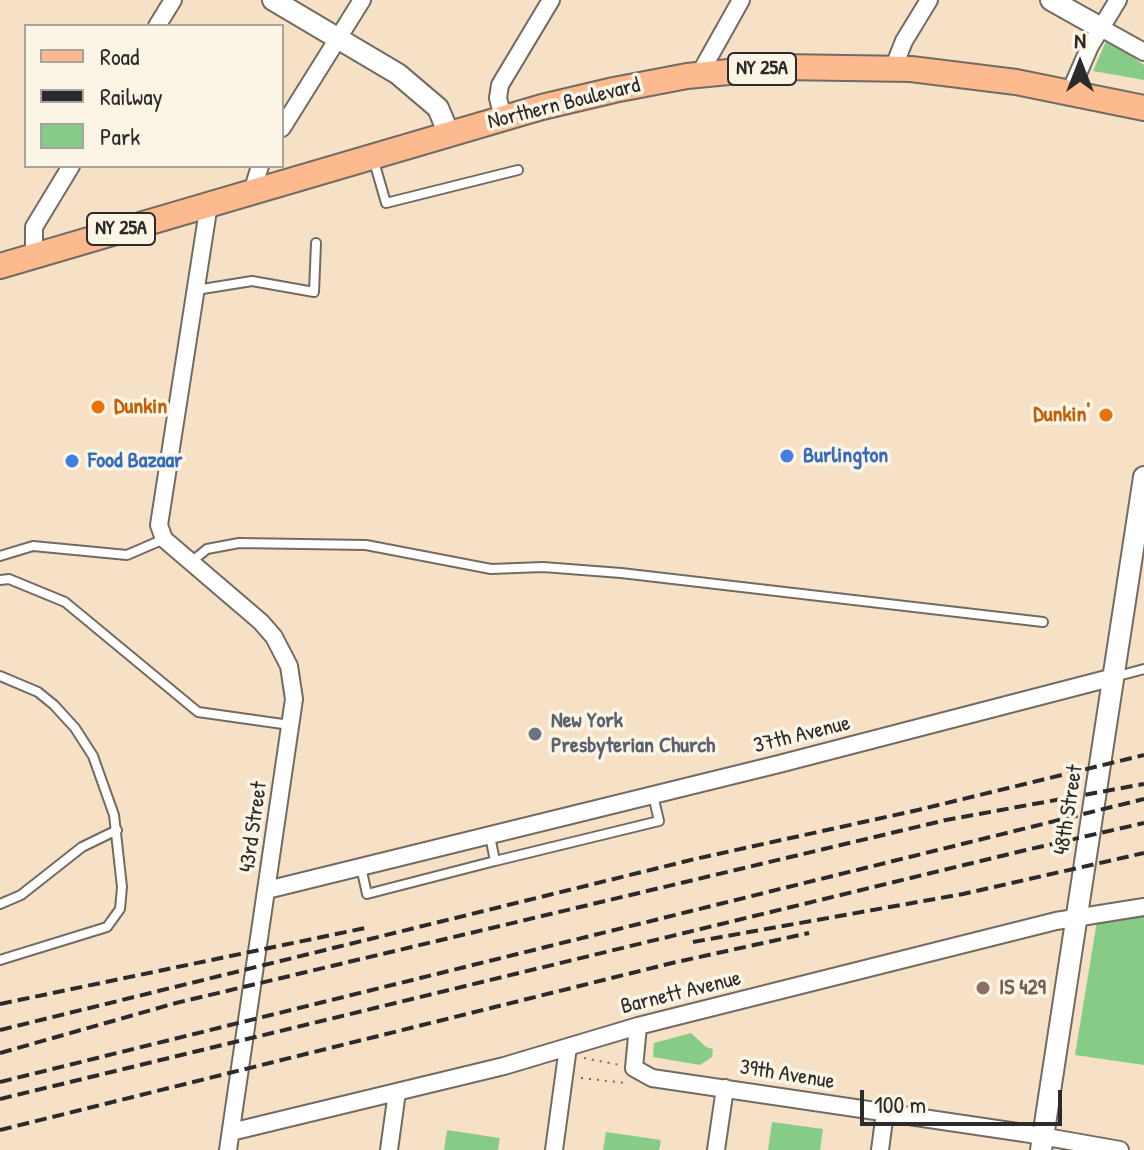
<!DOCTYPE html>
<html>
<head>
<meta charset="utf-8">
<style>
	body { margin:0 }
	#map { position:relative; width:1144px; height:1150px; overflow:hidden; background:#f6e1c7; font-family:"Patrick Hand",sans-serif }
	canvas { display:block }
	.legend { position:absolute; left:24px; top:24px; width:260px; height:144px; box-sizing:border-box; background:#fcf5e5; border:2px solid #a8a49b; margin:0; padding:10px 14px; list-style:none; font-size:24px; color:#2b2b2b }
	.legend li { display:flex; align-items:center; gap:16px; height:40px }
	.legend b { width:40px; border:2px solid #a8a49b }
	.north { position:absolute; left:1040px; top:24px; width:80px; height:80px; -webkit-text-stroke:6px #fcf5e5; paint-order:stroke; rotate:0deg; font-size:22px; font-weight:700; line-height:32px; text-align:center; color:#2b2b2b }
	.north::after { content:''; display:block; margin:auto; width:28px; height:36px; background:#2b2b2b; clip-path:polygon(50% 0,100% 100%,50% 72%,0 100%) }
	.scale { position:absolute; left:860px; top:1090px; width:202px; height:36px; box-sizing:border-box; border:4px solid #2b2b2b; border-top:0; padding-left:10px; font-size:24px; line-height:28px; white-space:nowrap; color:#2b2b2b; -webkit-text-stroke:6px #fcf5e5; paint-order:stroke }
</style>
</head>
<body>
<div id="map">
<canvas width="1144" height="1150"></canvas>
<ul class="legend">
<li><b style="height:10px;background:#fcba8e"></b>Road</li>
<li><b style="height:10px;background:#2b2b2b"></b>Railway</li>
<li><b style="height:22px;background:#87cc86"></b>Park</li>
</ul>
<div class="north">N</div>
<div class="scale">100 m</div>
</div>
<script>
const ctx = document.querySelector('canvas').getContext('2d');
ctx.lineJoin = 'round';
function fillPath(path, color) { ctx.fillStyle = color; ctx.fill(path, 'evenodd'); }
const shape = rows => new Path2D(rows.map(r => 'M' + r).join(''));
function stroke(path, color, width, dash) { ctx.strokeStyle = color; ctx.lineWidth = width; ctx.lineCap = dash ? 'butt' : 'round'; ctx.setLineDash(dash || []); ctx.stroke(path); }
function drawText(font, color, halo, rows, align = 'center') {
  ctx.font = font + ' "Patrick Hand",sans-serif'; ctx.lineWidth = 7; ctx.setLineDash([]); ctx.textBaseline = 'middle'; ctx.strokeStyle = halo; ctx.fillStyle = color; for (const [text, x, y, turn = 0] of rows) {
    ctx.save(); ctx.translate(x, y); ctx.rotate((+turn || 0) * Math.PI / 180); ctx.textAlign = isNaN(turn) ? turn : align; if (halo) ctx.strokeText(text, 0, 0); ctx.fillText(text, 0, 0); ctx.restore();
  }
}
fillPath(shape([
	[1107,39,1144,65,1144,80,1093,71],
	[1144,915,1144,1065,1075,1055,1097,921],
	[691,1033,706,1047,713,1049,712,1057,700,1065,653,1057,654,1043],
	[772,1122,823,1129,820,1150,768,1150],
	[447,1130,500,1138,498,1150,444,1150],
	[606,1132,661,1140,659,1150,603,1150]
]), '#87cc86');
const service = shape([
	[373,158,386,203,518,170],
	[196,290,252,281,314,292,316,243],
	[0,556,33,546,127,555,164,539],
	[191,562,207,549,239,543,366,545,491,569,543,567,621,573,1043,622],
	[0,580,9,579,65,602,198,712,290,725],
	[0,676,38,692,54,705,75,728,93,756,114,815,122,887,120,909,107,927,0,960],
	[1114,677,1144,669],
	[490,836,495,861,659,821,653,795],
	[361,867,367,894,495,861],
	[0,904,21,895,82,847,117,830]
]);
const minor = shape([
	[157,26,173,0],
	[1101,28,1144,52],
	[893,69,904,41,929,0],
	[699,75,741,0],
	[1070,92,1090,46,1118,0],
	[503,118,498,98,500,85,551,0],
	[282,128,362,0],
	[252,192,260,166],
	[209,204,159,525,164,539,261,622,274,637,289,666,294,699,228,1150],
	[34,256,34,227,71,166],
	[267,890,779,764,1114,677],
	[638,1026,634,1068,652,1078,1024,1133,1120,1150],
	[231,1132,504,1066,638,1026,1056,921,1144,907],
	[389,1150,397,1092],
	[554,1150,568,1047],
	[716,1150,725,1088],
	[880,1150,885,1112]
]);
const tertiary = shape([
	[273,0,398,74,438,108,449,134],
	[1051,0,1101,28],
	[1041,1150,1144,477]
]);
const primary = shape([
	[0,266,542,107,614,90,687,76,781,67,911,69,1016,82,1144,108]
]);
stroke(service, '#726b62', 12);
stroke(minor, '#726b62', 20);
stroke(tertiary, '#726b62', 24);
stroke(primary, '#726b62', 28);
stroke(shape([
	[584,1058,620,1065],
	[581,1078,626,1083]
]), '#726b62', 2, [2, 6]);
stroke(service, '#fff', 8);
stroke(minor, '#fff', 16);
stroke(tertiary, '#fff', 20);
stroke(primary, '#fcba8e', 24);
stroke(shape([
	[693,942,963,894,1144,853],
	[0,1004,365,928],
	[0,1030,695,859,918,810,1144,755],
	[0,1053,176,1003,946,820,1144,784],
	[0,1082,1144,799],
	[0,1099,1026,850,1144,823],
	[0,1130,672,963,809,933]
]), '#2b2b2b', 4, [12, 6]);
for (const [x, y, r, color] of [
	[98,407,8,"#e8710a"],
	[1106,415,8,"#e8710a"],
	[787,456,8,"#3f7fe0"],
	[72,461,8,"#3f7fe0"],
	[535,734,8,"#6b7280"],
	[983,988,8,"#8d6e63"]
]) { const dot = new Path2D(); dot.arc(x, y, r, 0, 2 * Math.PI); ctx.fillStyle = color; ctx.fill(dot); stroke(dot, '#fcf5e5', 3); }
for (const [x, y, w] of [
	[762,69,68],
	[121,229,68]
]) { const box = new Path2D(); box.roundRect(x - w / 2, y - 16, w, 32, 6); ctx.fillStyle = '#fcf5e5'; ctx.fill(box); stroke(box, '#2b2b2b', 2); }
drawText('bold 20px', '#2b2b2b', null, [
	["NY 25A",762,69],
	["NY 25A",121,229]
]);
drawText('22px', '#2b2b2b', '#fcf5e5', [
	["Northern Boulevard",564,104,-14],
	["37th Avenue",802,735,-14],
	["48th Street",1069,810,-81],
	["43rd Street",254,827,-82],
	["Barnett Avenue",681,993,-14],
	["39th Avenue",787,1075,9]
]);
drawText('bold 22px', '#c56008', '#fcf5e5', [
	["Dunkin",114,407],
	["Dunkin'",1090,415,"right"]
], 'left');
drawText('bold 22px', '#366cbe', '#fcf5e5', [
	["Burlington",803,456],
	["Food Bazaar",88,461]
], 'left');
drawText('bold 22px', '#5b616d', '#fcf5e5', [
	["New York",551,721],
	["Presbyterian Church",551,746]
], 'left');
drawText('bold 22px', '#785e54', '#fcf5e5', [
	["IS 429",999,988]
], 'left');
</script>
</body>
</html>
